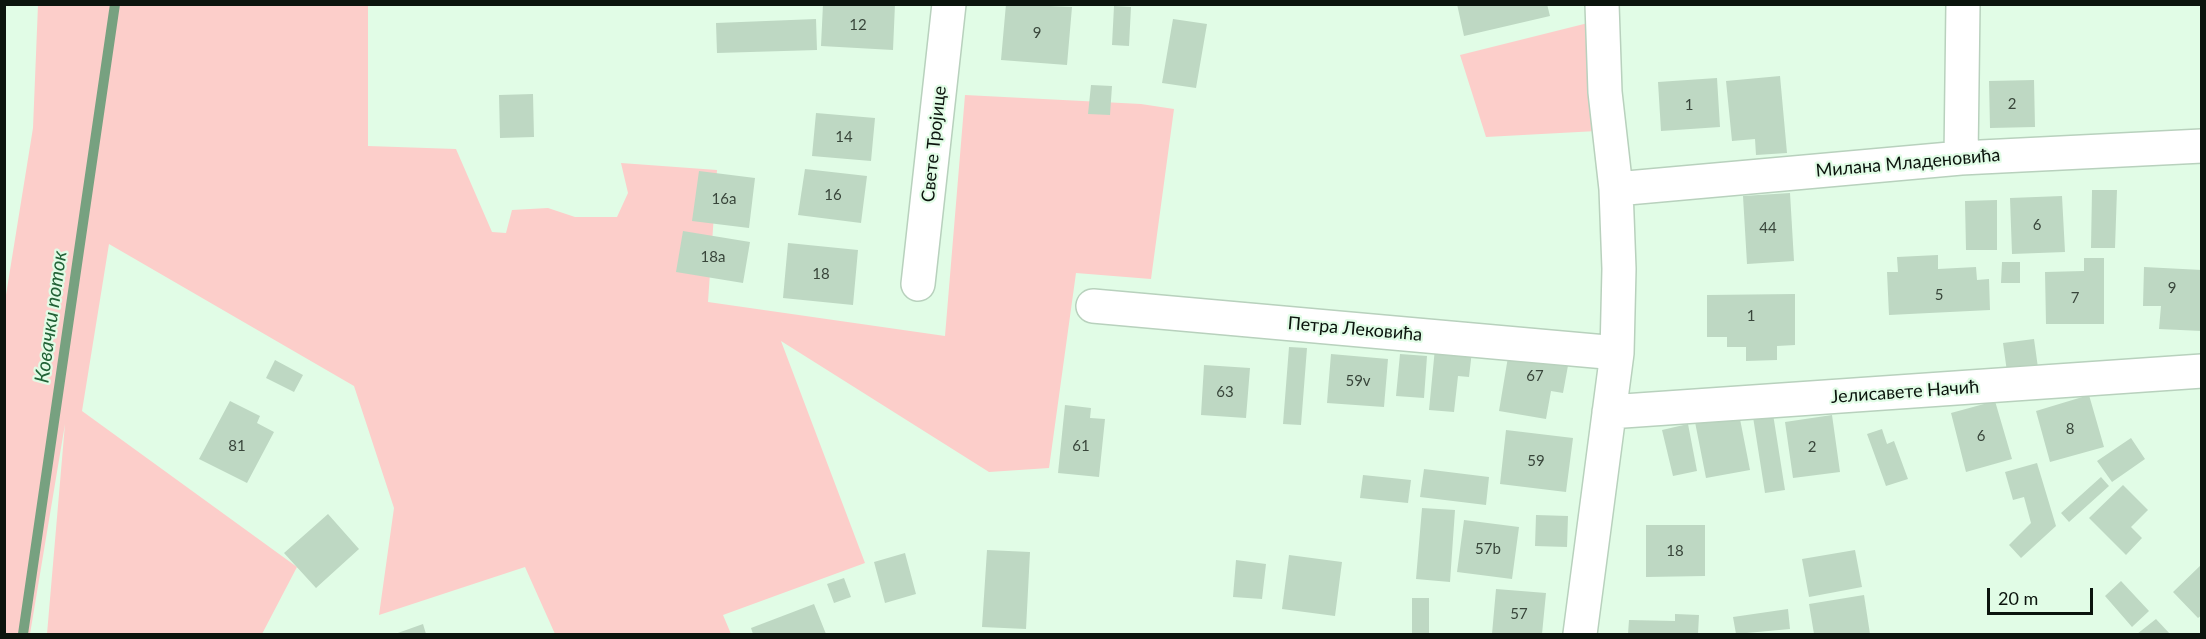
<!DOCTYPE html>
<html>
<head>
<meta charset="utf-8">
<style>
	body { margin:0 }
	#map { position:relative; width:2206px; height:639px; overflow:hidden; background:#e1fce6; font-family:Lato,sans-serif }
	canvas { display:block }
	.frame { position:absolute; inset:0; border:6px solid #0b140d; pointer-events:none }
	.scale { position:absolute; left:1987px; top:588px; width:106px; height:27px; box-sizing:border-box; border:3px solid #0b140d; border-top:0; padding-left:8px; font-size:18px; line-height:21px; white-space:nowrap; color:#0b140d; -webkit-text-stroke:4px #e1fce6; paint-order:stroke }
</style>
</head>
<body>
<div id="map">
<canvas width="2206" height="639"></canvas>
<div class="frame"></div>
<div class="scale">20 m</div>
</div>
<script>
const ctx = document.querySelector('canvas').getContext('2d');
ctx.lineJoin = 'round';
function fillPath(path, color) { ctx.fillStyle = color; ctx.fill(path, 'evenodd'); }
const shape = rows => new Path2D(rows.map(r => 'M' + r).join(''));
function stroke(path, color, width, dash) { ctx.strokeStyle = color; ctx.lineWidth = width; ctx.lineCap = dash ? 'butt' : 'round'; ctx.setLineDash(dash || []); ctx.stroke(path); }
function drawText(font, color, halo, rows, align = 'center') {
  ctx.font = font + ' Lato,sans-serif'; ctx.lineWidth = 4.5; ctx.setLineDash([]); ctx.textBaseline = 'middle'; ctx.strokeStyle = halo; ctx.fillStyle = color; for (const [text, x, y, turn = 0] of rows) {
    ctx.save(); ctx.translate(x, y); ctx.rotate((+turn || 0) * Math.PI / 180); ctx.textAlign = isNaN(turn) ? turn : align; if (halo) ctx.strokeText(text, 0, 0); ctx.fillText(text, 0, 0); ctx.restore();
  }
}
fillPath(shape([
	[38,5,368,5,368,146,456,149,492,232,506,233,512,210,548,208,575,217,617,217,628,193,621,163,717,170,708,302,945,336,965,95,1141,104,1174,109,1151,279,1076,273,1049,468,989,472,781,341,865,563,723,615,731,634,555,634,525,567,379,615,394,508,354,386,109,244,82,411,297,567,262,634,47,634,65,424,30,634,5,634,5,301,33,128],
	[1596,21,1597,131,1486,137,1460,55]
]), '#fcceca');
stroke(shape([
	[23,634,115,4]
]), '#77a180', 10);
fillPath(shape([
	[823,4,895,4,893,50,821,46],
	[1006,4,1072,7,1067,65,1001,60],
	[1457,4,1547,4,1550,16,1464,36],
	[1114,6,1131,7,1129,46,1112,45],
	[816,19,817,50,717,53,716,23],
	[1173,19,1207,24,1196,88,1162,83],
	[1780,76,1787,153,1756,155,1755,139,1732,141,1726,81],
	[1717,78,1720,127,1661,131,1658,82],
	[2034,80,2035,127,1990,128,1989,81],
	[1091,85,1112,86,1110,115,1088,114],
	[533,94,534,137,500,138,499,95],
	[816,113,875,118,871,161,812,156],
	[805,169,867,176,861,223,798,215],
	[699,171,755,178,749,228,692,221],
	[2092,190,2117,190,2115,248,2091,248],
	[1790,193,1794,261,1747,264,1743,196],
	[2062,196,2065,252,2012,254,2010,198],
	[1997,200,1997,250,1966,250,1965,201],
	[683,231,750,242,743,283,676,272],
	[788,243,858,250,853,305,783,298],
	[1938,255,1938,269,1976,267,1977,280,1989,279,1990,310,1889,315,1887,272,1898,272,1897,257],
	[2084,258,2104,258,2104,324,2046,324,2045,272,2084,271],
	[2002,262,2020,262,2020,283,2001,283],
	[2144,267,2202,270,2202,331,2159,329,2161,306,2143,306],
	[1795,294,1795,345,1777,346,1777,360,1746,361,1746,347,1727,347,1727,337,1707,337,1707,295],
	[2034,339,2039,375,2008,379,2003,343],
	[1289,347,1307,348,1301,425,1283,424],
	[1435,348,1472,351,1469,377,1458,376,1454,412,1429,410],
	[1509,351,1569,360,1563,393,1551,391,1546,419,1499,411],
	[1331,354,1388,359,1384,407,1327,403],
	[1400,354,1427,356,1424,398,1396,396],
	[275,360,303,375,294,392,266,378],
	[1204,365,1250,368,1246,418,1201,415],
	[2089,395,2104,447,2050,462,2036,411],
	[230,401,260,416,257,423,274,432,247,483,199,459],
	[1995,401,2012,459,1966,472,1951,413],
	[1065,405,1091,408,1090,418,1105,419,1099,477,1058,473],
	[1739,414,1750,470,1706,478,1695,422],
	[1773,414,1785,490,1765,493,1753,417],
	[1832,415,1840,472,1793,478,1785,422],
	[1688,424,1697,471,1673,476,1662,430],
	[1882,429,1887,444,1894,441,1908,479,1886,486,1867,434],
	[1506,430,1573,438,1566,492,1500,484],
	[2131,438,2145,459,2112,482,2097,461],
	[2037,463,2056,526,2021,558,2009,545,2031,523,2024,497,2013,500,2005,472],
	[1424,469,1489,477,1486,505,1420,497],
	[1363,475,1411,480,1408,503,1360,498],
	[2101,477,2109,486,2069,522,2061,513],
	[2123,485,2148,510,2131,527,2142,538,2126,555,2089,518],
	[1422,508,1455,510,1450,582,1416,579],
	[328,514,359,549,316,588,284,553],
	[1536,515,1568,516,1567,547,1535,546],
	[1464,520,1519,527,1512,579,1457,572],
	[1646,525,1705,525,1705,576,1646,577],
	[987,550,1030,552,1026,629,982,627],
	[1855,550,1862,587,1809,597,1802,559],
	[905,553,916,594,885,603,874,562],
	[1289,555,1342,562,1335,616,1282,609],
	[1236,560,1266,564,1262,599,1233,597],
	[2202,564,2202,615,2198,618,2173,592],
	[844,578,851,597,834,603,827,584],
	[2121,581,2149,611,2132,627,2105,596],
	[1496,589,1546,593,1542,634,1492,634],
	[1864,595,1870,634,1814,634,1809,604],
	[1412,598,1429,598,1429,634,1412,634],
	[814,604,826,634,753,634,751,628],
	[1788,609,1790,629,1736,634,1733,617],
	[1675,614,1699,615,1698,634,1628,634,1629,620,1675,621],
	[2156,619,2170,634,2137,634],
	[423,624,426,634,395,634]
]), '#bed8c3');
const minor = shape([
	[1961,158,1963,4],
	[1616,189,1961,158,2202,146],
	[918,284,949,4],
	[1093,306,1617,353],
	[1609,412,2202,371],
	[1580,634,1617,353,1619,269,1616,189,1605,92,1602,4]
]);
stroke(minor, '#b8d1bd', 36);
stroke(minor, '#fff', 33);
drawText('15px', '#38453a', null, [
	["12",858,25],
	["9",1037,33],
	["2",2012,104],
	["1",1689,105],
	["14",844,137],
	["16",833,195],
	["16a",724,199],
	["6",2037,225],
	["44",1768,228],
	["18a",713,257],
	["18",821,274],
	["9",2172,288],
	["5",1939,295],
	["7",2075,298],
	["1",1751,316],
	["67",1535,376],
	["59v",1358,381],
	["63",1225,392],
	["8",2070,429],
	["6",1981,436],
	["81",237,446],
	["61",1081,446],
	["2",1812,447],
	["59",1536,461],
	["57b",1488,549],
	["18",1675,551],
	["57",1519,614]
]);
drawText('18px', '#0b140d', '#e1fce6', [
	["Свете Тројице",934,144,-84],
	["Милана Младеновића",1908,163,-5],
	["Петра Лековића",1355,329,5],
	["Јелисавете Начић",1905,392,-4]
]);
drawText('italic 20px', '#226236', '#e1fce6', [
	["Ковачки поток",51,317,-82]
]);
</script>
</body>
</html>
